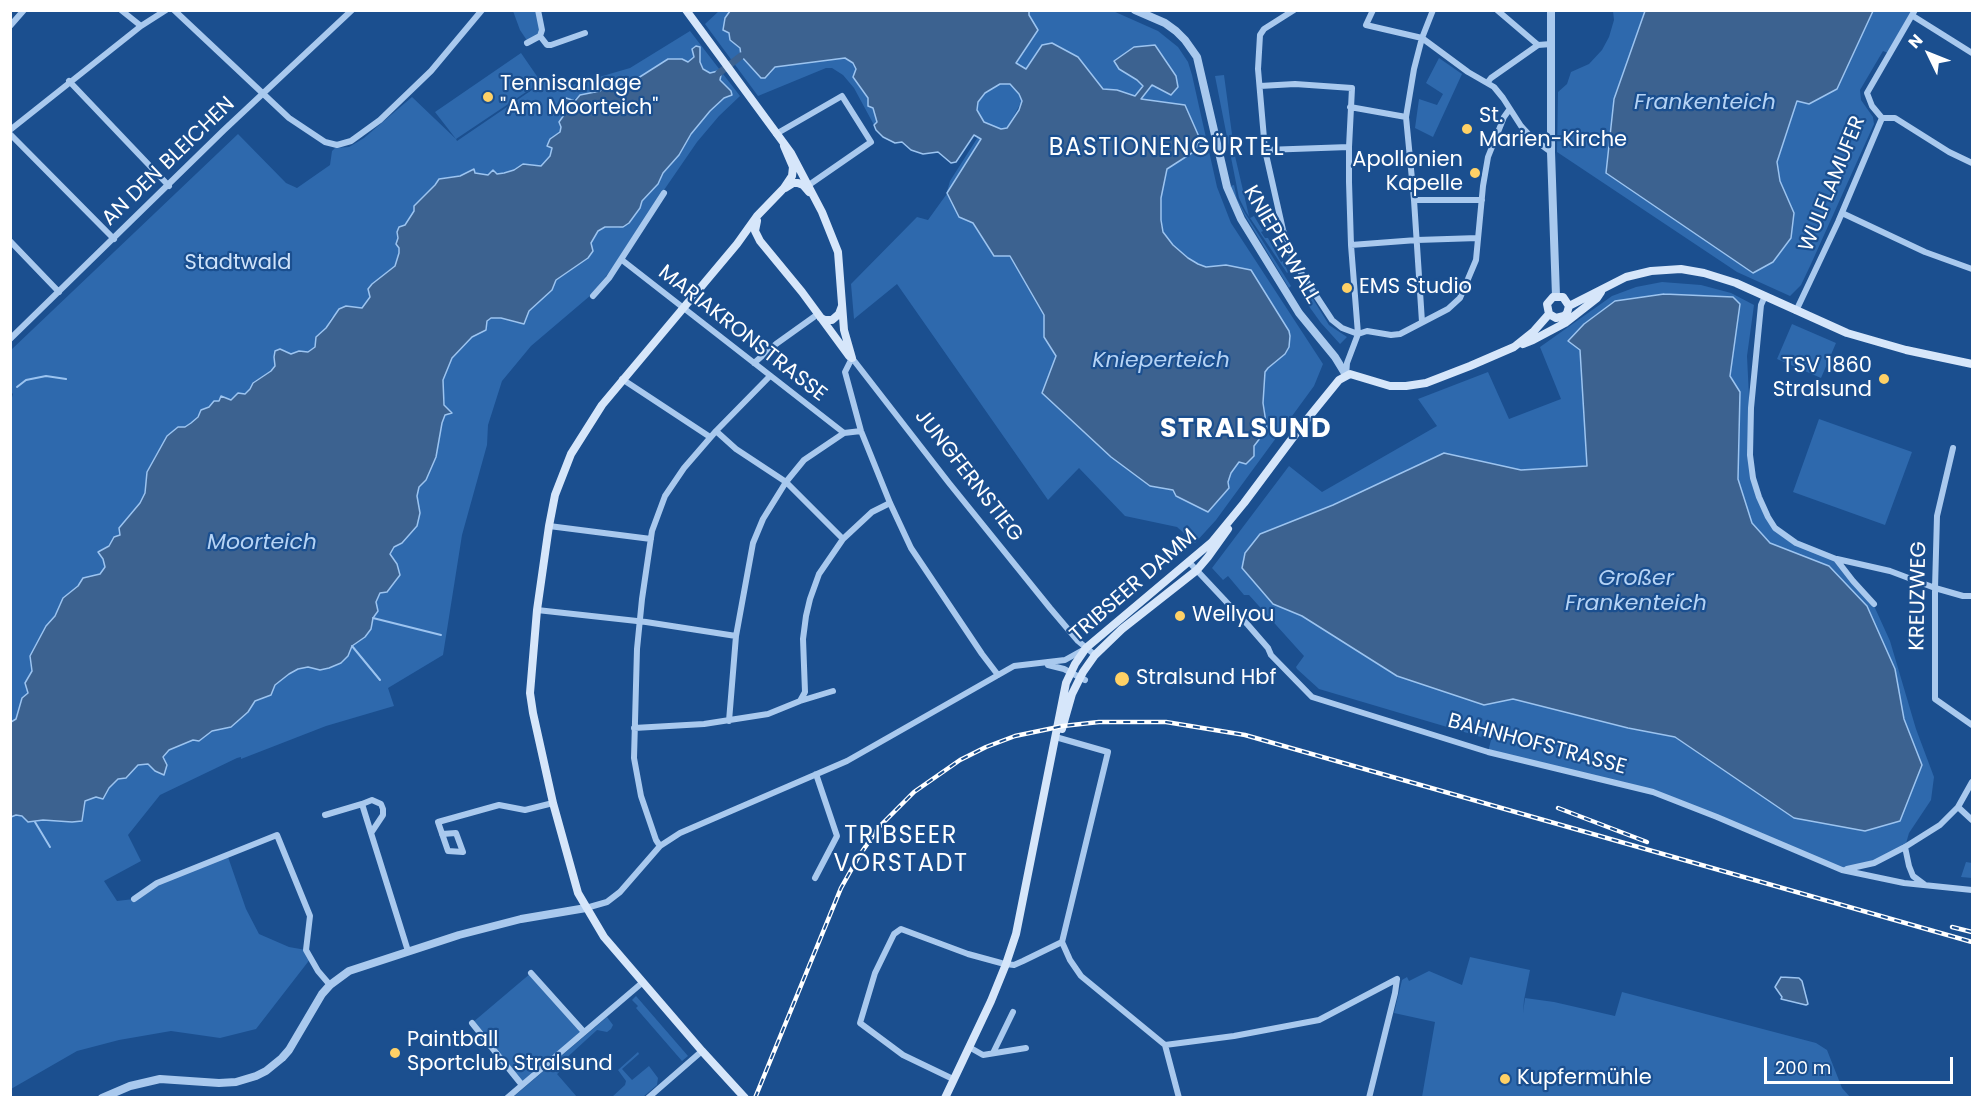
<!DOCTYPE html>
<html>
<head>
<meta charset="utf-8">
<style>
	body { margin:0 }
	#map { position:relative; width:1983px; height:1108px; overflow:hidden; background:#1b4f8f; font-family:Poppins,sans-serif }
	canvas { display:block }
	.frame { position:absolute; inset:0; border:12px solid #fff; pointer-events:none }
	.north { position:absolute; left:1899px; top:24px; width:60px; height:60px; -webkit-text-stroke:4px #1b4f8f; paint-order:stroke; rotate:313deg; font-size:16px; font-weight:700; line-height:24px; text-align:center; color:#fff }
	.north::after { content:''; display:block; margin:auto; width:21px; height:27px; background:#fff; clip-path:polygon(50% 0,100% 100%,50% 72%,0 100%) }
	.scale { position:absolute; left:1764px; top:1057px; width:189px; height:27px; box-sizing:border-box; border:3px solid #fff; border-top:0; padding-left:8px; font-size:18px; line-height:21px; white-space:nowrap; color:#fff; -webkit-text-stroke:4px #1b4f8f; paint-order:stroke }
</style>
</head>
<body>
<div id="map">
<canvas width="1983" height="1108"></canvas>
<div class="frame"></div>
<div class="north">N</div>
<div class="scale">200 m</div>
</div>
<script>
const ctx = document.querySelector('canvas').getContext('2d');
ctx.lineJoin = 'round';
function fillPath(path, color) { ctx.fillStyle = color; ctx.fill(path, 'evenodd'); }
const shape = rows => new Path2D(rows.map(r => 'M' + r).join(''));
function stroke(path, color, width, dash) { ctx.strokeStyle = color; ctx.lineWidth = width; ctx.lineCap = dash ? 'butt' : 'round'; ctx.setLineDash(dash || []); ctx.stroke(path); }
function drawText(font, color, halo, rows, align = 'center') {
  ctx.font = font + ' Poppins,sans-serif'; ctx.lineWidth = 4.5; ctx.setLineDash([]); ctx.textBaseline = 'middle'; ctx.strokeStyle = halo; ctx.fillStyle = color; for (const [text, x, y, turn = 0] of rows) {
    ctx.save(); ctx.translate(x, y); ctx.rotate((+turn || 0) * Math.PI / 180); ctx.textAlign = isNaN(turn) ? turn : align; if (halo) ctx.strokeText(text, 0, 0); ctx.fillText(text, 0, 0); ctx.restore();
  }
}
fillPath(shape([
	[513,11,538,11,540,36,528,42,520,30],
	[719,11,730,11,725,18,729,33,730,40,740,48,741,56,750,65,770,74,775,67,837,58,845,58,853,63,856,70,853,77,868,98,873,108,877,122,874,125,854,88,843,75,832,68,826,68,758,96,705,24],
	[1029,11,1113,11,1158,31,1178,47,1188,62,1192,75,1217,187,1231,223,1323,364,1314,386,1216,520,1195,543,1177,527,1125,516,1079,468,1048,500,897,284,854,319,851,284,917,217,928,220,946,195,950,181,978,137,981,139,959,217,973,223,994,256,1010,256,1044,315,1044,337,1056,356,1173,490,1208,511,1229,488,1228,482,1231,473,1239,462,1246,464,1254,446,1267,429,1263,403,1265,372,1268,368,1285,354,1289,347,1289,331,1251,270,1206,267,1198,264,1188,258,1173,245,1163,232,1161,220,1161,198,1167,169,1195,151,1200,139,1185,105,1140,99,1152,85,1178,87,1119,69,1137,80,1143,86,1135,96,1117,90,1103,89,1090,75,1042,45,1026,69,1016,63,1037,30,1028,15],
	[1613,11,1645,11,1614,99,1794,213,1780,181,1777,162,1797,101,1837,89,1873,11,1915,11,1888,53,1883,51,1860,90,1861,100,1873,117,1874,124,1811,264,1801,285,1790,296,1737,272,1557,152,1558,92,1567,84,1571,72,1589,64,1602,50,1609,37,1614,20],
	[690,31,740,96,719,116,697,142,653,206,618,261,591,295,531,346,502,381,488,425,487,445,462,535,443,655,388,688,394,706,326,726,241,759,241,757,237,758,160,795,128,835,141,861,104,881,117,901,134,899,157,883,228,857,246,909,259,934,289,947,306,950,311,958,256,1029,220,1038,171,1031,119,1040,77,1051,11,1089,10,817,16,815,22,816,35,822,43,820,72,822,84,810,85,801,96,797,103,799,109,788,118,779,127,778,138,765,148,763,155,771,169,750,194,739,199,741,212,731,248,712,255,701,271,695,275,685,289,674,298,669,308,667,320,670,342,663,348,656,352,646,365,637,371,629,373,618,378,611,376,602,380,593,387,592,393,584,397,564,390,554,394,547,402,543,417,526,420,513,417,496,419,487,426,480,436,457,442,423,445,415,443,380,452,358,472,337,486,330,487,321,492,318,501,318,517,323,524,323,529,311,552,290,556,280,588,258,593,237,598,231,605,227,618,228,629,223,640,208,642,201,658,184,663,173,679,155,691,134,710,111,724,98,729,97,720,80,703,69,700,62,700,55,694,57,688,62,668,59,635,80,622,84,611,90,606,88,601,91,580,95,563,108,564,115,560,132,550,139,552,148,550,156,541,166,523,164,514,170,504,173,488,175,475,173,473,169,460,176,439,179,405,225,397,232,399,253,395,266,372,284,371,297,362,308,346,306,331,318,326,328,316,337,316,346,308,352,299,351,291,354,280,349,274,357,275,366,271,371,253,382,250,389,245,394,238,393,231,400,225,399,204,409,191,423,185,427,178,427,167,436,147,472,145,493,140,503,125,521,120,535,114,538,109,546,103,549,105,567,100,574,83,578,78,586,63,598,55,616,46,626,30,656,32,671,25,683,28,693,22,698,16,719,11,722,10,404,13,394,11,392,11,350,238,134,286,183,297,188,330,165,332,151,335,148,349,147,364,138,412,97,456,139,435,112,521,53,541,82,456,139,457,141,548,79,558,89,630,68],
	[1439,58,1462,74,1433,137,1415,128,1419,99,1437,105,1443,94,1426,83],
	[1224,75,1234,149,1232,149,1233,157,1235,156,1249,216,1250,218,1254,216,1263,231,1261,232,1265,238,1268,238,1281,262,1283,261,1288,272,1287,273,1246,212,1239,198,1215,76],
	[1000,84,1010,84,1019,94,1022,101,1007,128,1001,129,984,122,977,110,978,102,985,93],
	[1234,185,1237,199,1245,213,1291,286,1289,288,1244,214,1230,186],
	[1662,282,1701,285,1731,293,1754,305,1747,356,1753,478,1775,528,1796,543,1836,559,1875,608,1890,641,1916,729,1934,777,1931,800,1909,833,1905,847,1874,863,1842,870,1653,792,1488,752,1491,740,1319,689,1297,669,1296,667,1304,656,1249,595,1244,595,1228,576,1223,580,1212,568,1289,466,1322,492,1437,426,1418,399,1488,372,1509,419,1561,399,1540,347,1612,296,1636,287],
	[1740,304,1730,376,1740,392,1738,479,1752,523,1770,543,1829,566,1895,669,1904,719,1922,765,1706,759,1675,737,1628,728,1513,699,1273,604,1333,505,1444,453,1521,470,1587,466,1580,349,1568,341],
	[1310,294,1329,325,1347,337,1340,344,1321,323,1303,298],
	[1792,324,1836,343,1821,378,1777,359],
	[1819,419,1912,452,1885,525,1793,492],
	[1966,862,1972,863,1972,878,1961,877],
	[1470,957,1530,970,1524,1000,1523,1013,1525,998,1554,1002,1615,1016,1622,992,1816,1043,1827,1050,1842,1088,1850,1097,1422,1097,1435,1022,1394,1013,1402,980,1407,977,1409,981,1429,971,1462,985],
	[531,973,584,1032,522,1085,472,1023],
	[636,996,688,1056,682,1061,636,1008,638,1006,632,1000],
	[607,1017,613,1025,611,1029,607,1032,597,1030,562,1062,563,1069,557,1074,577,1097,512,1098],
	[638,1052,639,1054,622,1069,632,1080,649,1066,658,1078,657,1085,643,1097,612,1097,625,1085,626,1081,618,1070]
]), '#2e69ad');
const water = shape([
	[730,11,1029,11,1029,15,1038,30,1016,63,1026,69,1042,45,1052,43,1078,57,1103,89,1117,90,1135,96,1143,86,1137,80,1119,69,1114,61,1134,47,1155,45,1176,76,1178,87,1171,95,1152,85,1141,99,1185,105,1200,139,1195,151,1167,169,1161,198,1161,220,1163,232,1173,245,1188,258,1198,264,1206,267,1226,265,1251,270,1289,331,1290,336,1289,347,1285,354,1268,368,1265,372,1263,403,1267,429,1254,446,1254,456,1246,464,1239,462,1231,473,1228,482,1229,488,1208,512,1176,496,1173,490,1150,486,1111,457,1042,393,1056,356,1044,337,1044,315,1010,256,994,256,973,223,959,217,947,193,981,139,974,135,956,162,951,163,938,152,923,154,911,150,902,142,895,143,883,137,876,130,874,125,877,122,873,108,868,106,868,98,853,77,856,69,853,63,845,58,775,67,765,78,761,78,741,56,740,48,730,40,729,33,723,30,725,18,730,11],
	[1000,84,1010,84,1019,94,1022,101,1019,110,1007,128,1001,129,984,122,977,110,978,102,985,93,1000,84],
	[1645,11,1873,11,1837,89,1809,104,1797,101,1777,162,1780,181,1794,213,1791,238,1773,262,1753,273,1606,173,1614,99,1645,11],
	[696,46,700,47,700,62,703,69,710,73,718,71,721,75,720,80,731,91,732,95,724,98,710,111,691,134,679,155,663,173,658,184,642,201,640,208,629,223,623,227,605,227,598,231,591,243,593,251,588,258,556,280,552,290,529,311,524,324,501,318,491,318,487,321,486,330,472,337,452,358,443,380,444,405,452,413,445,415,442,423,436,457,426,480,419,487,417,496,420,513,417,526,402,543,394,547,390,554,397,564,400,575,387,592,380,593,376,602,378,611,373,618,371,629,365,637,352,646,348,656,341,663,329,668,320,670,308,667,298,669,289,674,275,685,271,695,255,701,248,712,231,727,212,731,199,741,193,740,169,750,163,757,167,765,164,775,155,771,148,764,138,765,126,778,118,779,109,788,103,799,96,797,85,801,82,821,72,822,43,820,28,822,22,816,16,815,11,817,11,722,16,719,22,698,28,693,25,683,32,671,30,656,46,626,55,616,63,598,78,586,83,578,100,574,105,567,103,559,98,552,109,546,114,537,120,535,119,528,140,503,145,493,147,472,167,436,178,427,185,427,191,423,198,417,201,410,209,407,214,401,219,401,221,396,231,400,238,393,245,394,250,389,253,383,271,371,275,366,274,357,275,351,280,349,291,354,299,351,308,352,315,347,316,337,326,328,339,309,346,306,362,308,370,297,368,289,372,284,395,266,399,253,399,248,396,244,398,238,397,232,399,227,405,225,414,211,414,206,435,185,439,179,460,176,474,169,475,173,488,175,493,170,497,174,504,173,514,170,523,164,541,166,550,156,552,148,547,146,550,139,560,132,561,127,559,122,564,115,564,101,566,98,575,101,580,95,600,91,605,86,611,90,622,84,635,80,668,59,682,59,688,62,694,57,692,49,696,46],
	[1664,294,1733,297,1740,304,1730,376,1740,392,1738,479,1752,523,1770,543,1829,566,1867,606,1895,669,1904,719,1922,765,1900,821,1865,831,1794,818,1675,737,1628,728,1513,699,1484,705,1397,676,1302,616,1273,604,1242,568,1245,553,1260,534,1333,505,1444,453,1521,470,1587,466,1580,350,1568,341,1584,324,1615,301,1664,294],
	[1781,977,1799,978,1802,981,1808,1004,1806,1005,1781,999,1782,997,1775,987,1781,977]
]);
fillPath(water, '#3c6290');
stroke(water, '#9cc4f0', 1.5);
stroke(shape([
	[17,387,26,380,46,376,66,379],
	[373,618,441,635],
	[352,646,380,680],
	[35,822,50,847]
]), '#9cc4f0', 2);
stroke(shape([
	[719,73,741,56]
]), '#3c6290', 7);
stroke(shape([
	[121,10,141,26],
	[174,10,289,118,325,142,337,145,351,141,380,120,431,71,482,10],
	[1294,10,1264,29,1260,35,1258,69,1265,150,1283,230,1294,262,1332,320,1342,328,1358,334],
	[1373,10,1366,25,1422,38,1468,72,1494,87,1503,98,1521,126,1532,138,1551,152],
	[1497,10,1538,45,1551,44],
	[1913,16,1972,53],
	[10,26,24,10],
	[540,36,547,45,551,45,585,33],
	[527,43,540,36,542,30,538,10],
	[69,81,169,186],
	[1487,83,1491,78,1538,45],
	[1260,86,1295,84,1352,88,1349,147,1349,182,1351,245,1358,334,1347,363,1346,375],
	[1350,107,1406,117],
	[1882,118,1895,118,1949,152,1972,163],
	[10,130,141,26,166,10],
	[10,134,114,239],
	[776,134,842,96,871,142,806,187],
	[1265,150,1349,147],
	[1414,200,1482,200],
	[1842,213,1925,252,1972,269],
	[10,241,59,292],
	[1351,245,1417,240,1478,238],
	[622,260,844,433],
	[593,296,609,278,664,193],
	[1765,296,1761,305,1751,408,1750,455,1753,478,1759,497,1768,517,1775,528,1796,543,1836,559,1853,581,1874,604],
	[1796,311,1838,222,1882,118,1872,106,1867,93,1915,10],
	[1422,322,1414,200,1406,117,1414,69,1422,38,1433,10],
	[1358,334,1367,331,1391,335,1400,334,1448,309,1460,298,1476,260,1483,186,1488,157,1504,117,1509,110],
	[10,339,224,130,352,10],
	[754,363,776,344,818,314],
	[622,379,710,437],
	[716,431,736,449,786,482,843,539],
	[1953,448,1937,516,1935,588,1935,699,1972,725],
	[549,526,651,539],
	[1837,559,1890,571,1935,588,1963,596,1972,596],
	[1189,562,1248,625,1268,648,1271,655,1312,697,1488,752,1653,792,1717,817,1842,870,1904,883,1972,890],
	[537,610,646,622,736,636],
	[1048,665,1064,669,1085,680],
	[998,675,982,654,911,548,890,503,861,431,845,372,852,358,949,483,1050,608,1078,641,1095,655],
	[800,701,833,691],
	[729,721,736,636,753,543,763,519,786,482,804,460,844,433,861,431],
	[634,728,704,724,768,714,800,701,805,692,803,639,806,616,810,599,819,574,843,539,872,512,890,503],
	[1059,738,1108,752,1062,942],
	[1958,807,1972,820],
	[325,815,362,804],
	[371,833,362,804,372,800,381,804,383,809,383,815,371,833,408,951],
	[442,834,456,833,463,852,448,851,438,822,499,805,525,810,553,803],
	[660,846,656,840,641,796,634,758,637,649,642,599,652,531,665,496,684,468,716,431,770,376],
	[1905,847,1909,866,1913,876,1925,885],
	[1847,869,1874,863,1905,847,1940,825,1958,807,1972,782],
	[815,878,837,836,816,774],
	[134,899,157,883,277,835,310,916,306,950,318,971,330,985],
	[586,908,607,902,620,892,660,846,680,833,847,761,1014,666,1065,660,1083,650],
	[1062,942,1070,960,1081,976,1165,1045,1179,1098],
	[1006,964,1014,965,1023,961,1062,942],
	[531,973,584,1032],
	[472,1023,522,1085],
	[1165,1045,1234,1036,1319,1020,1397,979],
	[969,1047,983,1055,1026,1048],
	[993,1053,1013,1012],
	[953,1079,903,1055,860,1023,875,973,894,934,901,929,968,954,1001,963],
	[507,1098,643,982],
	[648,1098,702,1051],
	[1369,1098,1395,993,1397,979]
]), '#a9c9ee', 6);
stroke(shape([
	[1135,10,1165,23,1176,31,1185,40,1197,57,1227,187,1241,219,1299,313,1335,357,1346,375],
	[1551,10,1551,152,1556,296],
	[102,1098,130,1086,160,1079,219,1083,236,1082,256,1076,266,1071,282,1058,289,1050,322,994,330,985,349,971,459,935,521,919,586,908]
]), '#a9c9ee', 8);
stroke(shape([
	[686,10,791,153,822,212,838,252,844,330,852,358],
	[785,188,793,183,798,183,803,185,809,192],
	[757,221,755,231,760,241,802,292,849,356],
	[1549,314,1556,318,1564,316,1567,313,1569,306,1626,277,1651,271,1681,269,1704,273,1736,283,1847,333,1906,350,1972,364],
	[1549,314,1547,304,1553,297,1563,297,1569,306],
	[821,318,825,320,832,320,839,314,842,306],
	[1523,344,1533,340,1565,323,1597,298,1601,292],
	[1062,729,1072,694,1083,672,1095,655,1122,629,1197,570,1208,557,1228,529],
	[745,1098,702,1051,604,937,578,893,553,803,533,713,530,693,537,610,549,526,555,495,571,454,602,405,737,244,757,216,784,188,792,176,793,167,784,146],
	[945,1098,991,1001,1006,964,1016,934,1066,683,1075,664,1086,648,1212,542,1244,503,1300,428,1339,380,1350,374,1390,386,1406,386,1426,383,1470,366,1514,347,1534,331,1549,314]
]), '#d6e6fa', 8);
const rail = shape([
	[1558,808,1647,842],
	[1952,927,1972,932],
	[755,1098,841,888,859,856,879,827,914,792,960,760,986,747,1015,736,1063,726,1099,722,1166,722,1245,735,1972,942]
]);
stroke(rail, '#fff', 4.5);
stroke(rail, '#1b4f8f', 2, [7]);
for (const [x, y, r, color] of [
	[488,97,6,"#ffd166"],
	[1467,129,6,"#ffd166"],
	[1475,173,6,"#ffd166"],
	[1347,288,6,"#ffd166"],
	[1884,379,6,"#ffd166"],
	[1180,616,6,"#ffd166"],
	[1122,679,8,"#ffd166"],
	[395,1053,6,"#ffd166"],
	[1505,1079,6,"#ffd166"]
]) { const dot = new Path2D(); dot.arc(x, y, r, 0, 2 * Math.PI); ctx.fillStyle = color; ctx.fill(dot); stroke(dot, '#1b4f8f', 2); }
drawText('21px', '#fff', '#1b4f8f', [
	["Tennisanlage",500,85],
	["\"Am Moorteich\"",500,109],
	["St.",1479,117],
	["Marien-Kirche",1479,141],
	["Apollonien",1463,161,"right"],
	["Kapelle",1463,185,"right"],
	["EMS Studio",1359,288],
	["TSV 1860",1872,367,"right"],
	["Stralsund",1872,391,"right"],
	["Wellyou",1192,616],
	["Stralsund Hbf",1136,679],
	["Paintball",407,1041],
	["Sportclub Stralsund",407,1065],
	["Kupfermühle",1517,1079]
], 'left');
drawText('21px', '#fff', '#1b4f8f', [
	["AN DEN BLEICHEN",169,162,-44],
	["WULFLAMUFER",1833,184,-68],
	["KNIEPERWALL",1281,245,60],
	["MARIAKRONSTRASSE",742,334,38],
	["JUNGFERNSTIEG",968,476,52],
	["TRIBSEER DAMM",1134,586,-41],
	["KREUZWEG",1919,596,-89],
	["BAHNHOFSTRASSE",1537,745,15]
]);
drawText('21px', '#cfe3fa', '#1b4f8f', [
	["Stadtwald",238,264]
]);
drawText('italic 22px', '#b5d3f5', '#1b4f8f', [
	["Frankenteich",1705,103],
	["Knieperteich",1161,361],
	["Moorteich",262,543],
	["Großer",1636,579],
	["Frankenteich",1636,604]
]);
ctx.letterSpacing = '1.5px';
drawText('24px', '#fff', '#1b4f8f', [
	["BASTIONENGÜRTEL",1167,149],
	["TRIBSEER",901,837],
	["VORSTADT",901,865]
]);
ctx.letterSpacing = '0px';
ctx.letterSpacing = '1.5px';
drawText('bold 27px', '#fff', '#1b4f8f', [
	["STRALSUND",1246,430]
]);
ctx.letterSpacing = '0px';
</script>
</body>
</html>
